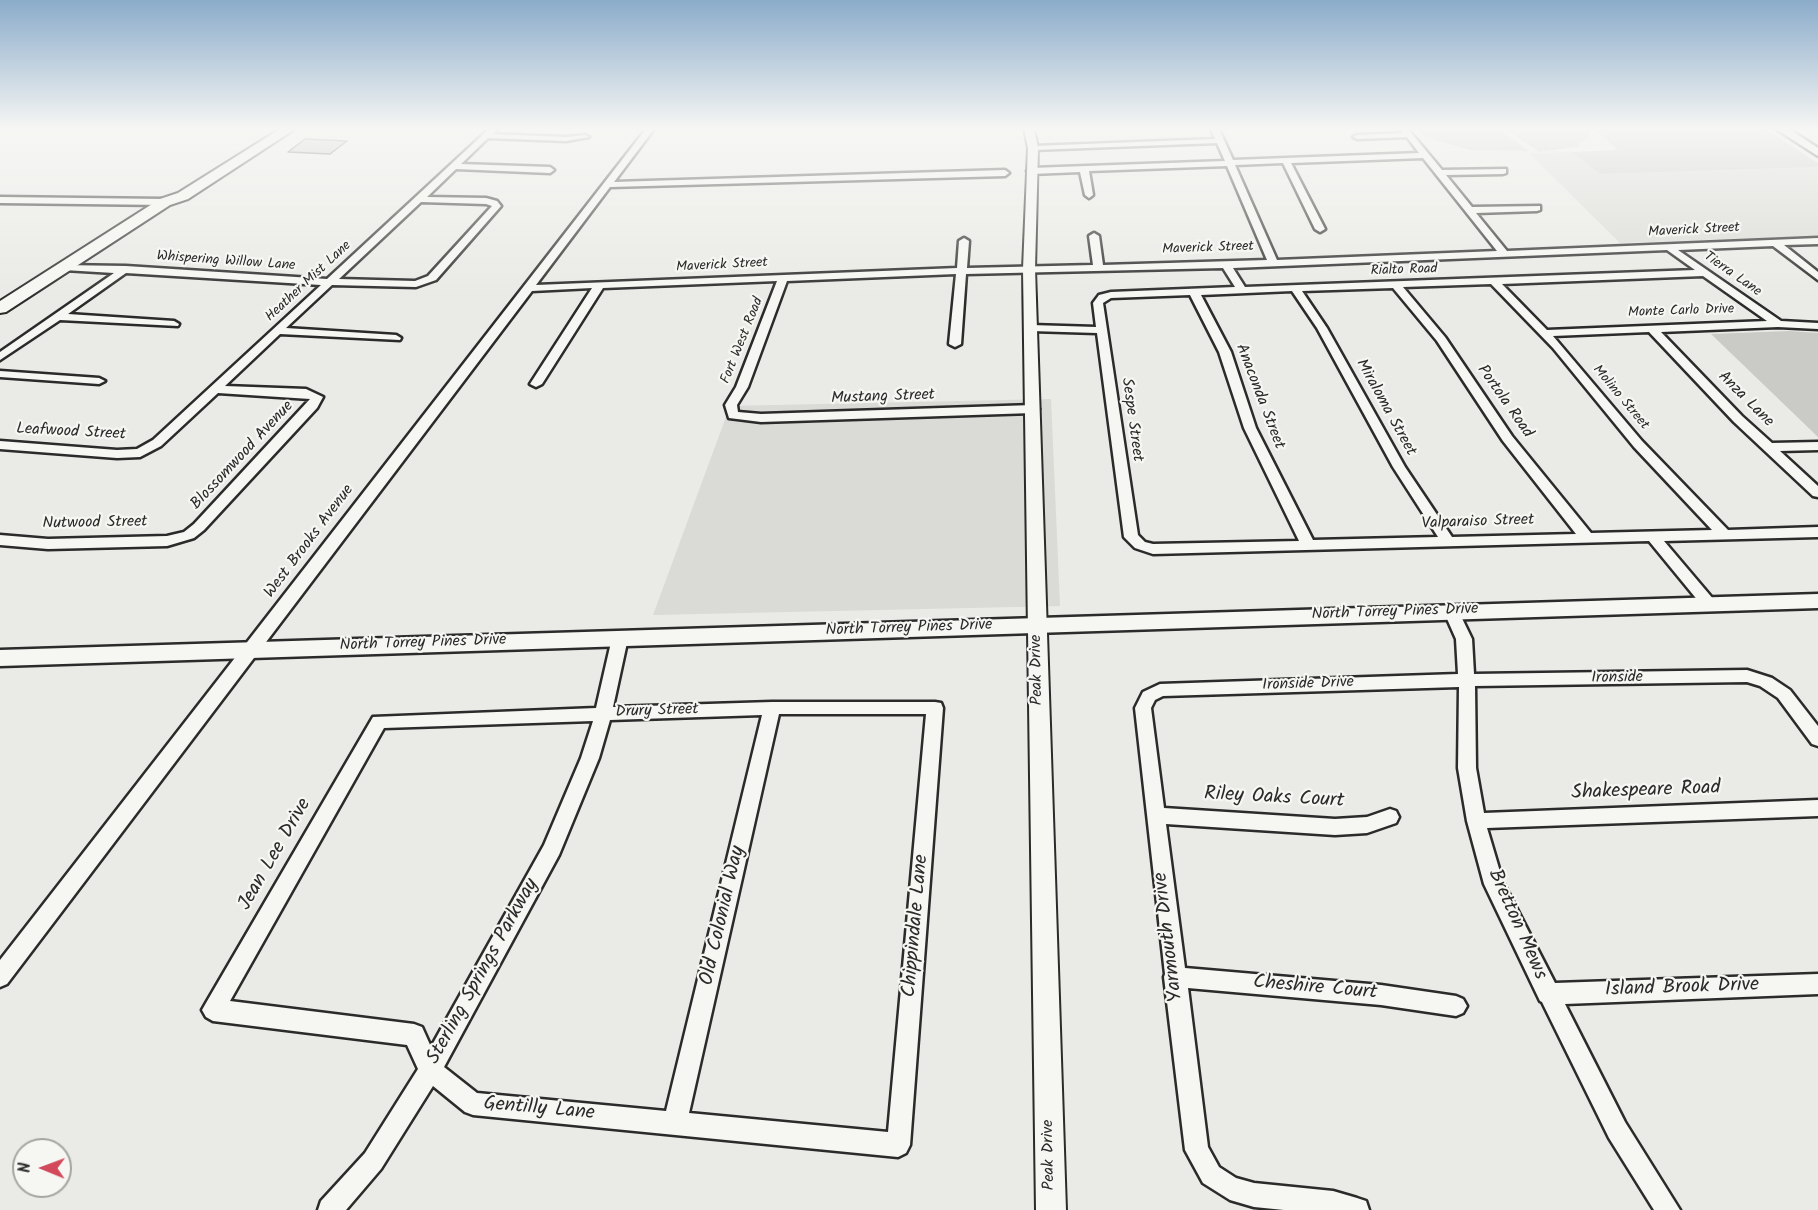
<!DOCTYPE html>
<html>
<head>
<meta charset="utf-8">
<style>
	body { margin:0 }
	#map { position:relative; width:1818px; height:1210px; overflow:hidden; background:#eaeae6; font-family:Kalam,sans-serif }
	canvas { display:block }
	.north { position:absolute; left:12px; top:1138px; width:60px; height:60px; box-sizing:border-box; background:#f6f6f2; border:2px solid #a5a5a2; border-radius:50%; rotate:271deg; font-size:16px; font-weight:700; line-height:24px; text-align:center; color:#2b2b2b }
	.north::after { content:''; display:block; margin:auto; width:21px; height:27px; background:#d1495b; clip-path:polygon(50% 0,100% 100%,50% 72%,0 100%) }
</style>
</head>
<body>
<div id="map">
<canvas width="1818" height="1210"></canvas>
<div class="north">N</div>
</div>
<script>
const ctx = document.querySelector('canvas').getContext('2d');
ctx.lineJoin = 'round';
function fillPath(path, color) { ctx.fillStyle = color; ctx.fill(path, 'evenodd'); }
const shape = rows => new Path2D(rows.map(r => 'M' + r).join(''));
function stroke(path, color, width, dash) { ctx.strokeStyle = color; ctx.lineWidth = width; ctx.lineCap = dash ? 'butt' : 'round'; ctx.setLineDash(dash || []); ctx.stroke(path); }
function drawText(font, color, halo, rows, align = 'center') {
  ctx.font = font + ' Kalam,sans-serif'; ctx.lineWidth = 4.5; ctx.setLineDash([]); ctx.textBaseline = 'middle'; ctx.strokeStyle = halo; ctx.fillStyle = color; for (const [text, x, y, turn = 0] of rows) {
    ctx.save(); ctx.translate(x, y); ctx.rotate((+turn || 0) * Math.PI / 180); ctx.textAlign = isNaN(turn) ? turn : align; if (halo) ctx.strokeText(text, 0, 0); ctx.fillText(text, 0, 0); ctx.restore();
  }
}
fillPath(shape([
	[1571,152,1600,174,1818,167,1818,236,1620,243,1529,153],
	[1051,399,1060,606,653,615,730,406]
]), '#dadad6');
fillPath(shape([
	[1417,129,1499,129,1529,151,1470,150,1424,137],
	[1506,129,1587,129,1591,134,1577,147,1539,152],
	[1593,129,1765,129,1818,163,1818,167,1600,174,1571,152,1618,150],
	[1789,331,1818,333,1818,437,1711,334]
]), '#cacac7');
const building = shape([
	[305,139,347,141,330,154,288,152,305,139]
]);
fillPath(building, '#b4b4b1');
stroke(building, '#2b2b2b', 1.5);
const minor = shape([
	[489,129,498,129,493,134,566,137,585,135,589,137,566,141,488,138,461,164,550,167,554,170,550,173,456,169,427,197,486,198,497,201,501,206,436,280,416,287,332,285,286,328,396,335,401,338,400,340,280,334,225,386,306,389,323,397,317,408,204,530,194,538,167,546,48,549,0,545,0,535,48,539,167,536,184,532,194,524,310,399,218,393,161,446,140,457,117,458,0,449,0,441,117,450,137,449,153,440,321,285,126,273,68,314,174,321,179,324,178,326,60,320,0,360,0,352,114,273,64,270,59,267,61,265,126,266,327,279,489,129],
	[421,202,486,204,492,206,428,276,415,281,339,279,421,202],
	[646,129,654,129,614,182,1005,170,1009,173,1005,176,610,187,536,285,957,268,959,241,964,238,969,241,967,268,1093,265,1089,236,1094,233,1099,236,1103,265,1267,260,1227,166,1089,171,1093,195,1089,198,1085,195,1080,172,1031,174,1027,171,1031,168,1225,161,1217,143,1033,150,1029,148,1033,146,1215,139,1211,129,1219,129,1233,160,1419,153,1407,137,1357,139,1353,137,1357,135,1403,133,1400,129,1408,129,1442,170,1506,169,1506,173,1503,174,1446,175,1472,207,1540,206,1540,210,1537,211,1476,213,1507,251,1818,238,1818,244,1784,245,1818,272,1818,280,1773,246,1678,250,1781,321,1818,323,1818,329,1778,327,1661,332,1742,416,1772,443,1818,442,1818,450,1780,451,1818,486,1818,497,1813,496,1734,422,1649,332,1553,336,1642,441,1728,530,1818,527,1818,537,1664,541,1714,600,1716,604,1714,608,1709,609,1704,608,1649,541,1153,554,1135,548,1124,537,1097,333,1031,331,1026,328,1031,325,1096,327,1093,303,1099,295,1111,292,1235,287,1223,268,966,274,961,344,955,347,949,344,956,274,787,281,748,387,737,405,738,412,761,414,1033,405,1039,409,1033,413,761,422,729,418,725,405,736,387,777,281,603,288,542,384,536,387,530,384,592,288,532,291,7,984,0,987,0,960,646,129],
	[1423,158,1497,251,1277,260,1235,165,1283,163,1315,229,1320,232,1325,229,1291,163,1423,158],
	[1667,250,1695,270,1245,287,1233,268,1667,250],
	[1703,276,1767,321,1547,330,1502,284,1703,276],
	[1491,284,1553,348,1634,447,1712,530,1591,533,1512,436,1445,337,1403,287,1491,284],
	[1393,288,1437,341,1503,441,1576,534,1452,537,1405,467,1327,328,1302,291,1393,288],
	[1292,291,1317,328,1393,467,1438,537,1313,540,1256,428,1231,352,1201,295,1292,291],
	[1190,295,1219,352,1244,428,1299,541,1153,544,1145,542,1138,535,1103,303,1111,298,1190,295],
	[0,197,165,199,169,202,165,205,0,203,0,197],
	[0,371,99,378,105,381,99,384,0,377,0,371],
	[1452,607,1457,608,1472,639,1474,674,1747,670,1772,678,1790,690,1818,726,1818,746,1812,744,1778,698,1760,686,1747,682,1475,686,1476,768,1484,813,1818,800,1818,816,1487,828,1503,882,1555,983,1818,974,1818,994,1565,1004,1625,1122,1680,1210,1654,1210,1609,1138,1542,1002,1540,1001,1484,884,1467,821,1458,768,1459,687,1163,696,1155,700,1151,708,1164,808,1335,819,1367,817,1390,809,1396,811,1399,817,1396,823,1367,833,1335,835,1166,824,1185,968,1381,985,1456,996,1463,999,1467,1006,1463,1013,1456,1016,1381,1005,1188,988,1208,1147,1219,1167,1236,1178,1254,1183,1333,1191,1357,1198,1366,1201,1369,1210,1284,1210,1254,1207,1230,1200,1203,1183,1185,1150,1164,977,1165,974,1135,708,1143,692,1160,684,1458,674,1456,639,1444,612,1447,608,1452,607],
	[620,632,625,634,628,638,613,707,772,702,935,702,941,703,943,708,910,1145,906,1153,898,1157,473,1115,465,1112,433,1086,381,1169,346,1210,318,1210,321,1201,365,1153,418,1069,407,1045,213,1021,206,1017,202,1010,206,1003,373,717,596,708,612,638,615,634,620,632],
	[779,714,926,714,888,1132,689,1113,779,714],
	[762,715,666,1111,477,1093,444,1067,559,855,599,758,610,720,762,715],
	[593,721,581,758,544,845,431,1047,422,1027,414,1024,230,1001,384,728,593,721]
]);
const tertiary = shape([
	[1024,129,1034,129,1038,148,1035,269,1066,1210,1036,1210,1023,269,1028,148,1024,129]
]);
const secondary = shape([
	[1776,129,1789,129,1818,148,1818,156,1776,129],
	[1818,594,1818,608,0,666,0,650,1818,594]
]);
const primary = shape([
	[280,129,295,129,188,199,170,205,6,312,0,313,0,301,160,199,178,193,280,129]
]);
stroke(minor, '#2b2b2b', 5);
stroke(tertiary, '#2b2b2b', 4);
stroke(secondary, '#2b2b2b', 5);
stroke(primary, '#2b2b2b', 4);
fillPath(minor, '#f6f6f2');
fillPath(tertiary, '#f6f6f2');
fillPath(secondary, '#f6f6f2');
fillPath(primary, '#f6f6f2');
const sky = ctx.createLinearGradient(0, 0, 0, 299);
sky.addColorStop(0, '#8bacca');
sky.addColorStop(0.43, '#f6f6f4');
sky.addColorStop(1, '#f6f6f400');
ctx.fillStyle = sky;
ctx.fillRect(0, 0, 1818, 299);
drawText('14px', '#2b2b2b', '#f6f6f2', [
	["Maverick Street",1694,231,-3],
	["Maverick Street",1208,249,-2],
	["Whispering Willow Lane",226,262,4],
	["Maverick Street",722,266,-3],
	["Rialto Road",1404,271,-2],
	["Tierra Lane",1732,275,35],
	["Heather Mist Lane",309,282,-43],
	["Monte Carlo Drive",1681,312,-2],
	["Fort West Road",743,341,-68],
	["Molino Street",1620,398,50]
]);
drawText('16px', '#2b2b2b', '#f6f6f2', [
	["Anaconda Street",1259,397,69],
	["Mustang Street",883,398,-2],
	["Anza Lane",1745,400,45],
	["Portola Road",1504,402,55],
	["Miraloma Street",1385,408,61],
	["Sespe Street",1131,420,82],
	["Leafwood Street",71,433,3],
	["Blossomwood Avenue",243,456,-47],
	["Valparaiso Street",1478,523,-2],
	["Nutwood Street",95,524,-1],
	["West Brooks Avenue",310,542,-53],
	["North Torrey Pines Drive",1395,613,-2],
	["North Torrey Pines Drive",909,629,-2],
	["North Torrey Pines Drive",423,644,-2],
	["Peak Drive",1038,670,-91],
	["Ironside",1617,679,-1],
	["Ironside Drive",1308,685,-2],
	["Drury Street",657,712,-2],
	["Peak Drive",1050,1155,-91]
]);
drawText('20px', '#2b2b2b', '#f6f6f2', [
	["Shakespeare Road",1646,792,-2],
	["Riley Oaks Court",1274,799,3],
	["Jean Lee Drive",276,855,-60],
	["Old Colonial Way",724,916,-77],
	["Bretton Mews",1516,925,66],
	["Chippindale Lane",917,926,-85],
	["Yarmouth Drive",1170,937,-97],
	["Sterling Springs Parkway",484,972,-61],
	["Cheshire Court",1315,989,5],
	["Island Brook Drive",1682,989,-2],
	["Gentilly Lane",539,1110,5]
]);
</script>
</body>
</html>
